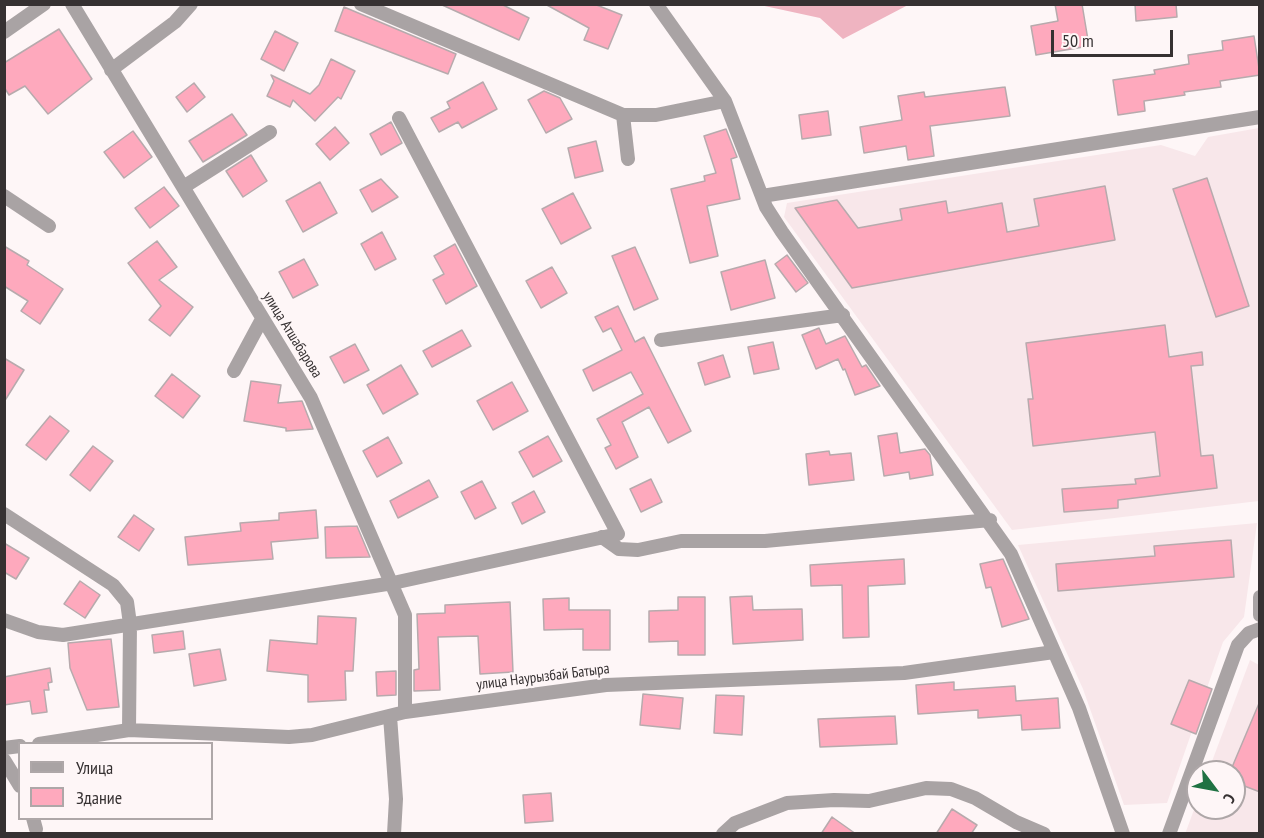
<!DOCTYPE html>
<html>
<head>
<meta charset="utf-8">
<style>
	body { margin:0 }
	#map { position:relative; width:1264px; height:838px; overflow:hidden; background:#fef6f7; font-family:"PT Sans Narrow",sans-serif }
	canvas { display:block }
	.frame { position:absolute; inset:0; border:6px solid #363132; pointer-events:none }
	.legend { position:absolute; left:18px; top:742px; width:195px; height:78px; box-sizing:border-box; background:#fef6f7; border:2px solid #aea7a8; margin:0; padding:8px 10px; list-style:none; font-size:18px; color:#363132 }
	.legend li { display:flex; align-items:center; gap:12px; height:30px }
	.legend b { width:30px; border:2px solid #aea7a8 }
	.north { position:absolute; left:1186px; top:760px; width:60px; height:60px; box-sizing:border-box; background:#fef6f7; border:2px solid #aea7a8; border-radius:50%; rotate:122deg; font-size:16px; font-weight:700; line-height:24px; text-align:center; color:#363132 }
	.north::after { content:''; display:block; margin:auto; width:21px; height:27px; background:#1f7243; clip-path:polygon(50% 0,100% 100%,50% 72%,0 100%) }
	.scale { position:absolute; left:1051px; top:30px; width:122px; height:27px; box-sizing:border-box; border:3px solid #363132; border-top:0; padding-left:8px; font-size:18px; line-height:21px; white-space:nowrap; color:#363132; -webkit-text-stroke:4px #fef6f7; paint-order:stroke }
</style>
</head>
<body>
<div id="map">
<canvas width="1264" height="838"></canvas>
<div class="frame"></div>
<ul class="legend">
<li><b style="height:8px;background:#a9a3a4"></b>Улица</li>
<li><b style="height:16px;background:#fea9bd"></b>Здание</li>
</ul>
<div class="north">С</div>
<div class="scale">50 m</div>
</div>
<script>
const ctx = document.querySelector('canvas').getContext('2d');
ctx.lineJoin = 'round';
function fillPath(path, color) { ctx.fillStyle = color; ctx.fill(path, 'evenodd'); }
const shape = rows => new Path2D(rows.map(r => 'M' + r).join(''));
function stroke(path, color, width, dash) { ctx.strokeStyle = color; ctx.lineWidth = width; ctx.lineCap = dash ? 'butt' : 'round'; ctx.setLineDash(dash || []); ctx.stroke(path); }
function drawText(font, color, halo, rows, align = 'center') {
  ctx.font = font + ' "PT Sans Narrow",sans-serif'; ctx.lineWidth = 4.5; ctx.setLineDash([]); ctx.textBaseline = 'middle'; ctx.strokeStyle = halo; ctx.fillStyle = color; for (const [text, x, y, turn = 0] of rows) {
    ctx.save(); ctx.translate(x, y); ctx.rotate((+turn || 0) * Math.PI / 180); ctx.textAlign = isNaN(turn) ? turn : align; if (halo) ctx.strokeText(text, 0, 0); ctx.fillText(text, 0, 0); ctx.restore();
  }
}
fillPath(shape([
	[1259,128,1259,501,1012,530,784,217,787,203,1161,145,1195,156,1208,137],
	[1257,523,1244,617,1223,642,1167,803,1124,805,1083,689,1018,545],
	[1250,660,1259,665,1259,833,1185,834,1198,799,1198,808,1234,808,1234,772,1208,772]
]), '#f8e7ea');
fillPath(shape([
	[760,5,908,5,843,39,820,18]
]), '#efb4c1');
const building = shape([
	[440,4,501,4,529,18,519,40,440,4],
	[545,4,594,4,622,15,608,49,584,40,589,28,545,4],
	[1055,4,1082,4,1089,46,1036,55,1031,26,1058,21,1055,4],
	[1135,4,1176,4,1177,17,1136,21,1135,4],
	[344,7,456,54,448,74,335,31,344,7],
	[59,29,92,79,48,114,25,86,9,95,4,87,4,63,59,29],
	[275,31,298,43,284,71,261,59,275,31],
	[1254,36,1260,75,1220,81,1221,87,1184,92,1185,95,1144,101,1145,111,1118,115,1113,80,1155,74,1154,70,1189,64,1188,55,1223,50,1222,41,1254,36],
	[331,59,355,71,341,99,338,97,315,121,293,100,290,107,267,96,274,81,271,75,310,94,319,85,331,59],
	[483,82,497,109,462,128,458,122,439,132,431,118,450,108,447,102,483,82],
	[194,83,205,97,187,112,176,97,194,83],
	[1005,87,1010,116,930,126,934,156,908,160,906,146,864,153,860,127,902,120,898,96,924,92,925,97,1005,87],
	[544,91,560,98,572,119,546,133,528,100,544,91],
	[828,111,831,135,802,139,799,115,828,111],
	[232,114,247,135,203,162,189,141,232,114],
	[391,122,402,143,381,155,370,134,391,122],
	[335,127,349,143,330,160,316,144,335,127],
	[726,129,737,157,731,159,740,199,707,206,718,256,690,263,671,189,705,181,704,176,716,173,704,136,726,129],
	[133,131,152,157,124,178,104,152,133,131],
	[596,141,603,171,575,178,568,148,596,141],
	[251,155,267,181,243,197,226,171,251,155],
	[1207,178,1249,306,1216,317,1173,189,1207,178],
	[381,179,398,197,372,212,360,190,381,179],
	[320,182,337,213,303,232,286,201,320,182],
	[1105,186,1115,240,852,288,795,208,837,200,858,228,902,220,900,209,946,201,948,213,1002,203,1007,232,1039,226,1034,199,1105,186],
	[164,187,179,206,150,228,135,208,164,187],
	[573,193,591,228,561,244,542,209,573,193],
	[382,232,396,259,375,270,361,244,382,232],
	[157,241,177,267,159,280,193,307,170,336,149,320,161,306,128,263,157,241],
	[455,244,477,286,446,304,433,280,444,274,434,256,455,244],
	[4,246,29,261,27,265,63,289,40,324,21,311,28,301,4,286,4,246],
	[635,247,658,299,634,310,612,256,635,247],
	[787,255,808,283,796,292,775,264,787,255],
	[304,259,318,285,293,298,279,272,304,259],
	[765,260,775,298,731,310,721,272,765,260],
	[552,267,567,293,541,308,526,281,552,267],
	[618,306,635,342,644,337,691,431,668,443,649,407,622,422,638,457,616,469,605,448,611,445,597,419,643,394,631,372,593,391,583,370,622,350,611,328,603,332,595,317,618,306],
	[1165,325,1169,357,1202,352,1203,365,1191,366,1201,456,1213,455,1217,488,1118,500,1118,508,1064,512,1062,489,1136,484,1135,479,1160,476,1155,432,1033,446,1028,399,1033,399,1026,343,1165,325],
	[819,328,826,344,845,336,862,367,866,365,880,386,855,395,845,369,843,370,838,359,816,369,802,335,819,328],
	[462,330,471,346,432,367,423,351,462,330],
	[773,342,779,369,754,374,748,347,773,342],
	[355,344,369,370,344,383,330,357,355,344],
	[723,355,730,377,705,385,698,363,723,355],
	[4,358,24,370,4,402,4,358],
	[401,365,418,394,383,414,367,385,401,365],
	[172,374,200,396,183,418,155,396,172,374],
	[251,381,281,385,278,403,302,401,313,429,286,431,286,428,244,421,251,381],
	[512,382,528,411,493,430,477,401,512,382],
	[50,416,69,431,46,460,26,445,50,416],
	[897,433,900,453,925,449,930,455,933,475,910,479,909,472,884,476,878,436,897,433],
	[548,436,562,461,533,477,519,452,548,436],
	[388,437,402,463,377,477,363,451,388,437],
	[93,446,113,461,90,491,70,475,93,446],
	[829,451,830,455,851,453,854,480,809,485,806,454,829,451],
	[651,479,662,502,641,512,630,489,651,479],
	[429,480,438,497,398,518,390,501,429,480],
	[482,481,496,508,475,519,461,492,482,481],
	[534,491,545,512,522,524,512,503,534,491],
	[316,510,318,538,271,542,273,559,188,565,185,537,241,531,240,523,279,520,279,513,316,510],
	[134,515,154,529,139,551,118,537,134,515],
	[357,526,370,557,326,558,325,527,357,526],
	[1231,540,1234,577,1058,591,1056,564,1155,556,1154,546,1231,540],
	[4,543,29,558,16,579,4,572,4,543],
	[904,559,905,584,868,586,869,637,843,638,842,585,811,586,810,565,904,559],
	[1003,559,1029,619,1002,627,991,587,986,588,980,564,1003,559],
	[80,581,100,595,85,618,64,604,80,581],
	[752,596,753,610,802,609,803,640,733,644,730,597,752,596],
	[678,597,705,597,705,655,678,655,678,641,649,642,649,611,678,610,678,597],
	[569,598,569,610,610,610,610,650,583,650,583,629,544,630,543,599,569,598],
	[510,602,513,672,480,674,478,636,438,637,440,690,414,691,414,670,419,669,417,614,445,613,445,605,510,602],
	[318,616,356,618,353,671,345,671,346,700,308,702,308,675,267,671,270,640,317,644,318,616],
	[183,631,185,649,154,653,152,635,183,631],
	[111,639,119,707,87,710,70,668,68,643,111,639],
	[220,649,226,680,194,686,189,654,220,649],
	[50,668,52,682,48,683,49,690,44,690,47,712,32,714,30,701,4,705,4,677,50,668],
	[396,671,396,695,377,696,376,672,396,671],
	[1189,680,1212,689,1196,734,1171,724,1189,680],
	[954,682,954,690,1015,686,1016,701,1058,698,1060,728,1022,730,1021,715,978,718,978,710,918,714,916,685,954,682],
	[643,694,683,698,680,729,640,725,643,694],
	[716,695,744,696,742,735,714,733,716,695],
	[1260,701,1260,792,1234,782,1234,772,1230,772,1260,701],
	[895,716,897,744,820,747,818,719,895,716],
	[551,793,553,821,525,823,523,795,551,793],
	[952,809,977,825,971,834,936,834,952,809],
	[832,817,856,834,821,834,832,817]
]);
fillPath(building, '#fea9bd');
stroke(building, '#b7aaad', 1.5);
stroke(shape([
	[72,4,311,398,405,615,405,712],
	[361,4,623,115,656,115,725,101],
	[656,4,725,101,766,207,782,232,1011,554,1079,708,1123,834],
	[4,32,44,4],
	[111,70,175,22,191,4],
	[623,115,628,159],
	[185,186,270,132],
	[4,196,49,226],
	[762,196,1260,117],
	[661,340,843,315],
	[234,371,262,319],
	[4,514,113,585,127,602,130,624,129,730],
	[602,537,619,549,638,550,681,541,765,541,990,520],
	[1260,597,1260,615],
	[4,620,38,632,63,635,393,583,618,534,399,118],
	[390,716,396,799,394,834],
	[39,744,129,730,289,737,312,735,405,712,606,685,904,673,1054,652],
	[4,748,20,746],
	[4,760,20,786],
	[33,818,36,829],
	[723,834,735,823,787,803,834,800,869,801,926,788,951,789,975,798,1016,822,1044,834],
	[1169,834,1238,645,1249,633,1260,629]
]), '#a9a3a4', 14);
drawText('15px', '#363132', '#fef6f7', [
	["улица Атшабарова",292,335,58],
	["улица Наурызбай Батыра",543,677,-7]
]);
</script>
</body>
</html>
